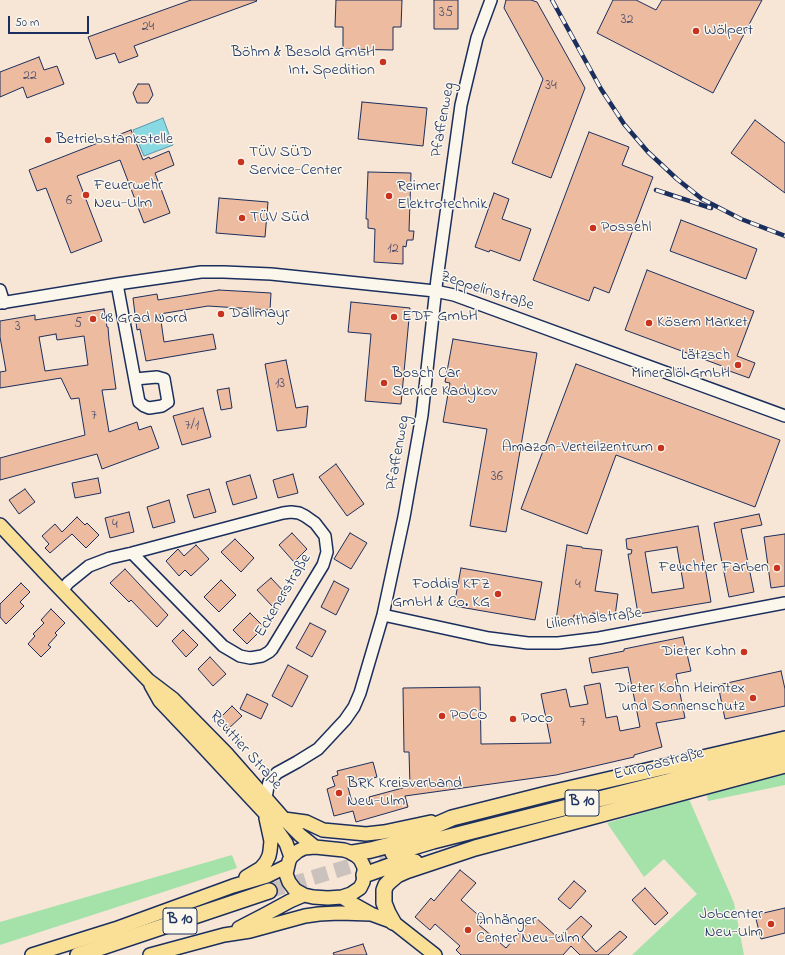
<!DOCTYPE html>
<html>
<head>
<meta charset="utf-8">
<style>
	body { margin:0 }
	#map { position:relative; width:785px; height:955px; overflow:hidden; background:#f7e5d5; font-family:"Indie Flower",sans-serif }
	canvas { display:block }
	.scale { position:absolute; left:8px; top:16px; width:81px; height:18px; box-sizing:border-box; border:2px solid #1b2f5e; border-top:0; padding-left:5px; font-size:12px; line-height:14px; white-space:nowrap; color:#1b2f5e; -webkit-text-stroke:3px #fbf7ec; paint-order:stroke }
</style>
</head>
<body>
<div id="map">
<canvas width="785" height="955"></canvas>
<div class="scale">50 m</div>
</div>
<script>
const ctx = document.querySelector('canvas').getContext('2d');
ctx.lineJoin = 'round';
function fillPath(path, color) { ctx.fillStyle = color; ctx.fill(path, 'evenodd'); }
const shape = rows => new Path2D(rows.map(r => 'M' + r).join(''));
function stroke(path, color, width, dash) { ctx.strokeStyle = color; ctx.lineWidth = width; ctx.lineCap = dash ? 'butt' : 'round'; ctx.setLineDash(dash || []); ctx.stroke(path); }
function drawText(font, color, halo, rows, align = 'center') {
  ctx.font = font + ' "Indie Flower",sans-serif'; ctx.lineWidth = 3; ctx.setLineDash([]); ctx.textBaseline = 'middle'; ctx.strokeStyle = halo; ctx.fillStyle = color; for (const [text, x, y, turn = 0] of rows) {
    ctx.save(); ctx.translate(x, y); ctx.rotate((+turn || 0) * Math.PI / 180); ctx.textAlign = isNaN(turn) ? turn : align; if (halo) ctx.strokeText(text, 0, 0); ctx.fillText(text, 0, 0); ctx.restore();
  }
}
fillPath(shape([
	[785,771,785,785,708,801,706,791],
	[689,799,734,903,744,955,632,955,697,894,664,859,644,877,607,823],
	[232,855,237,868,0,945,0,922]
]), '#a4e2aa');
const water = shape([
	[163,118,173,145,144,156,133,130,163,118]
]);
fillPath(water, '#88d9e2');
stroke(water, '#5c95ad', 1);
const building = shape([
	[191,0,256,0,257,1,134,46,138,56,119,63,115,53,96,59,88,37,191,0],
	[336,0,402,0,401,27,393,27,393,50,343,49,343,27,335,27,336,0],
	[434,0,458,0,458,29,434,29,434,0],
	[506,0,531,0,537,2,585,88,551,178,512,163,543,79,504,8,506,0],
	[613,0,636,0,656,10,662,0,762,0,713,93,597,33,613,0],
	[39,57,44,70,57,66,64,84,27,98,23,87,0,97,0,72,39,57],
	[138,84,149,84,153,95,148,103,137,103,133,93,138,84],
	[362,102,427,108,423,146,358,139,362,102],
	[755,120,785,143,785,193,731,153,755,120],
	[131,130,143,160,149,157,150,159,169,151,174,165,155,173,170,213,144,223,120,160,77,176,102,241,71,253,46,188,37,191,29,170,131,130],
	[589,132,629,147,622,165,653,177,609,293,594,287,589,301,533,280,589,132],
	[368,172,411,173,409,231,414,231,413,240,407,240,406,247,403,246,403,264,374,262,375,229,368,228,368,219,366,219,368,172],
	[494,193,509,199,502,219,531,229,520,261,490,250,489,252,475,247,494,193],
	[219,198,268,202,265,237,216,233,219,198],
	[681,220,757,249,746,279,670,251,681,220],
	[647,270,754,311,737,356,755,363,749,378,721,368,722,366,625,330,647,270],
	[219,290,271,293,270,310,208,306,160,314,164,342,213,334,216,349,146,361,140,329,137,330,133,298,157,294,158,300,219,290],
	[351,302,410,308,401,404,365,401,371,334,348,332,351,302],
	[104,309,107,327,108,327,109,340,116,389,102,390,109,432,137,422,139,430,151,426,159,448,102,469,97,454,0,480,0,458,85,435,79,398,71,399,61,378,0,388,0,372,6,371,0,337,0,321,35,315,35,320,104,309],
	[56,334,57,340,84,336,88,365,45,371,39,337,56,334],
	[453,339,537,353,506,532,470,526,487,429,443,422,450,383,445,382,453,339],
	[286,360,296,408,308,406,306,427,277,431,265,364,286,360],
	[576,364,780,440,755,507,616,455,587,534,521,509,576,364],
	[229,388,232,408,221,410,217,390,229,388],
	[203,408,211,437,182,445,173,416,203,408],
	[336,464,364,504,347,516,319,477,336,464],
	[293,474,298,493,278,498,273,480,293,474],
	[250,475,257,498,233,505,226,482,250,475],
	[98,478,101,493,75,498,72,483,98,478],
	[25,489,35,502,19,514,9,500,25,489],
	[209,489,216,512,194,518,187,495,209,489],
	[169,500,175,522,153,528,147,507,169,500],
	[129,512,134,532,110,538,105,518,129,512],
	[759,514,762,525,741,529,754,592,729,597,714,523,759,514],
	[77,517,85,525,87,523,99,535,86,548,72,534,50,553,45,548,49,544,42,536,55,524,62,532,77,517],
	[698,526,711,602,638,614,628,554,631,554,632,550,627,549,626,539,698,526],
	[677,547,684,588,652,593,645,552,677,547],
	[292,533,307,549,294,562,279,545,292,533],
	[350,533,367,543,351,569,334,559,350,533],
	[785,534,785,586,771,588,764,537,785,534],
	[235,539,254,558,241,572,221,552,235,539],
	[196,545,209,559,191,576,185,570,179,576,166,561,178,549,184,556,196,545],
	[567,545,582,547,582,548,602,550,595,591,618,594,615,616,592,613,591,618,574,615,573,622,556,620,567,545],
	[461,568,542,582,535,620,454,606,461,568],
	[125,569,168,615,157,627,131,600,129,602,110,583,125,569],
	[271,578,287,595,273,607,257,590,271,578],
	[221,580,236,595,219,612,204,597,221,580],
	[334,581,349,589,336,615,321,607,334,581],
	[21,583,30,592,20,602,24,606,6,624,0,617,0,604,21,583],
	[51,609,65,623,55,633,57,635,48,645,51,647,41,657,28,644,35,636,33,634,44,623,41,620,51,609],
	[250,613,264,627,247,644,233,630,250,613],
	[310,623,326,631,312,657,296,648,310,623],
	[183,630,198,645,186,657,172,641,183,630],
	[683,637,691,671,676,674,685,718,656,723,662,747,634,755,634,757,556,775,405,796,408,807,356,822,353,811,334,816,327,789,335,786,332,777,338,775,337,771,373,762,377,777,362,781,363,783,348,787,353,806,370,801,369,797,410,786,409,752,404,752,403,688,480,687,481,744,551,743,541,694,566,689,570,707,588,704,584,686,600,683,606,718,617,716,620,731,640,727,628,667,592,673,589,658,624,651,624,649,683,637],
	[210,657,226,674,213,686,198,669,210,657],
	[288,665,308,676,292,707,272,696,288,665],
	[781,671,785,689,785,706,725,719,718,685,781,671],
	[247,694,268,704,261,719,240,709,247,694],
	[232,706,242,716,228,729,219,719,232,706],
	[460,870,476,883,461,900,484,920,479,925,506,948,534,916,558,938,581,916,592,926,582,937,596,952,620,931,627,937,608,955,580,955,571,946,563,955,461,955,456,950,460,946,435,924,430,930,415,917,431,898,434,901,460,870],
	[574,881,586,891,570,909,558,899,574,881],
	[645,888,668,913,655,925,632,900,645,888],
	[785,908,785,933,761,939,755,915,785,908],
	[363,944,367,955,334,955,333,953,363,944]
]);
fillPath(building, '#edbb9f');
stroke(building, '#1b2f5e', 1);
stroke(shape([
	[269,891,393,853]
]), '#cbc1bd', 15, [15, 8]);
const minor = shape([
	[117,284,139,402,144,406,149,408,162,406,168,402,164,379,157,377,135,379],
	[0,290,4,303],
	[0,303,117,284,201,272,224,272,271,274,435,291,454,295,785,416],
	[62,591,68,583,89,566,110,558,132,553,283,513,291,512,299,513,305,516,315,523,325,536,327,552,323,565,272,649,269,652,262,656,250,658,240,656,223,646,132,553],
	[383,615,489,638,528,643,558,643,599,638,785,603],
	[266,798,268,786,269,782,277,773,297,762,318,749,345,720,354,707,360,693,383,615,404,517,422,415,437,279,461,105,477,38,491,0]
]);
const major = shape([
	[0,525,48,576,148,680,173,699,226,753,284,819,300,835,315,847],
	[151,685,160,701,196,739,265,813,286,843,291,857],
	[284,819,306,822,323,830,366,834,384,832,431,822],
	[315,847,344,850,353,853,360,859,364,867,364,875,363,882,360,888,351,894,342,897,328,898,313,897,304,895,295,890,289,882,286,874,289,861,291,857,298,851,304,848,315,847],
	[246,877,261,868,266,862,269,856,270,851,271,841,266,818],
	[342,897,353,904,371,914,393,922,435,955],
	[239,928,266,914,290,901,304,895],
	[32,955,115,929,233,886,267,876,287,866],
	[150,955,224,935,250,931,305,916,319,914,339,913,371,914]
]);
const highway = shape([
	[353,853,371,850,390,845,452,818,551,793,785,739],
	[393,853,433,841,785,752],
	[364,875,398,863,415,862],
	[393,922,388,913,384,903,384,890,386,885,390,881,397,875,406,871,475,848,785,765],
	[78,955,269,891]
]);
stroke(minor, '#1b2f5e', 14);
stroke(major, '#1b2f5e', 16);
stroke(highway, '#1b2f5e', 18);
stroke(minor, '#fbf7ec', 11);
stroke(major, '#fadf96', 13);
stroke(highway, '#fadf96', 15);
const rail = shape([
	[552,0,601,89,624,124,648,152,677,179,702,199,741,219,785,236],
	[656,190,711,208]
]);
stroke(rail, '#1b2f5e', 4.5);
stroke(rail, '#fbf7ec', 3, [9]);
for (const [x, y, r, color] of [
	[696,31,4,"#c8321e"],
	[383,62,4,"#c8321e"],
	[48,140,4,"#c8321e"],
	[241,162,4,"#c8321e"],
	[86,195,4,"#c8321e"],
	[389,196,4,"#c8321e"],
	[242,218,4,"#c8321e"],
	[593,228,4,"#c8321e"],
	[221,314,4,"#c8321e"],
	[394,317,4,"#c8321e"],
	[93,319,4,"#c8321e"],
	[649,323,4,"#c8321e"],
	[738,365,4,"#c8321e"],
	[384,383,4,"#c8321e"],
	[661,448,4,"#c8321e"],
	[777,568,4,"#c8321e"],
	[498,594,4,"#c8321e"],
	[744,652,4,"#c8321e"],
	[753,698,4,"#c8321e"],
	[442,716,4,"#c8321e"],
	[513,719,4,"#c8321e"],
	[339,793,4,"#c8321e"],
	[771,924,4,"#c8321e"],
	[468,930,4,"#c8321e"]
]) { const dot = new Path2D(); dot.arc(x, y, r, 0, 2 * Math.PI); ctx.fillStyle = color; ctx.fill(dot); stroke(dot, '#fbf7ec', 1.5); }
drawText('14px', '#50526e', null, [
	["35",446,14],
	["32",627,21],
	["24",148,28],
	["22",30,77],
	["34",551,87],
	["6",69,202],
	["12",393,250],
	["5",78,325],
	["3",18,328],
	["13",280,385],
	["7",94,417],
	["7/1",192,427],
	["36",497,478],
	["4",115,526],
	["4",578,586],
	["7",583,724]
]);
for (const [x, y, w] of [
	[582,803,34],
	[180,921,34]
]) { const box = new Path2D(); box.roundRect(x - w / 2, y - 13, w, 26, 3); ctx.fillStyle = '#fbf7ec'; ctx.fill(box); stroke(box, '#1b2f5e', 1); }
drawText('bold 15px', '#1b2f5e', null, [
	["B 10",582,803],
	["B 10",180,921]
]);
drawText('16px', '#1b2f5e', '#fbf7ec', [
	["Wölpert",704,31],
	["Böhm & Besold GmbH",375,53,"right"],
	["Int. Spedition",375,71,"right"],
	["Betriebstankstelle",56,140],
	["TÜV SÜD",249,153],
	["Service-Center",249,171],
	["Feuerwehr",94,186],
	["Neu-Ulm",94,204],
	["Reimer",397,187],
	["Elektrotechnik",397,205],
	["TÜV Süd",250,218],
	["Possehl",601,228],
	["Dallmayr",229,314],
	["EDF GmbH",402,317],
	["48 Grad Nord",101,319],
	["Kösem Market",657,323],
	["Lätzsch",730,356,"right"],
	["Mineralöl GmbH",730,374,"right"],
	["Bosch Car",392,374],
	["Service Kadykov",392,392],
	["Amazon-Verteilzentrum",653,448,"right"],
	["Feuchter Farben",769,568,"right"],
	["Foddis KFZ",490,585,"right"],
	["GmbH & Co. KG",490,603,"right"],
	["Dieter Kohn",736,652,"right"],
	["Dieter Kohn Heimtex",745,689,"right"],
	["und Sonnenschutz",745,707,"right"],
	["POCO",450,716],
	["Poco",521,719],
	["BRK Kreisverband",347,784],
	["Neu-Ulm",347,802],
	["Jobcenter",763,915,"right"],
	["Neu-Ulm",763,933,"right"],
	["Anhänger",476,921],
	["Center Neu-Ulm",476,939]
], 'left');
drawText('16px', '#1b2f5e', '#fbf7ec', [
	["Pfaffenweg",444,120,-80],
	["Zeppelinstraße",487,292,18],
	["Pfaffenweg",399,453,-80],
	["Eckenerstraße",284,596,-59],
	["Lilienthalstraße",594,620,-7],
	["Reuttier Straße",245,751,48],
	["Europastraße",659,765,-14]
]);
</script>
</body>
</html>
